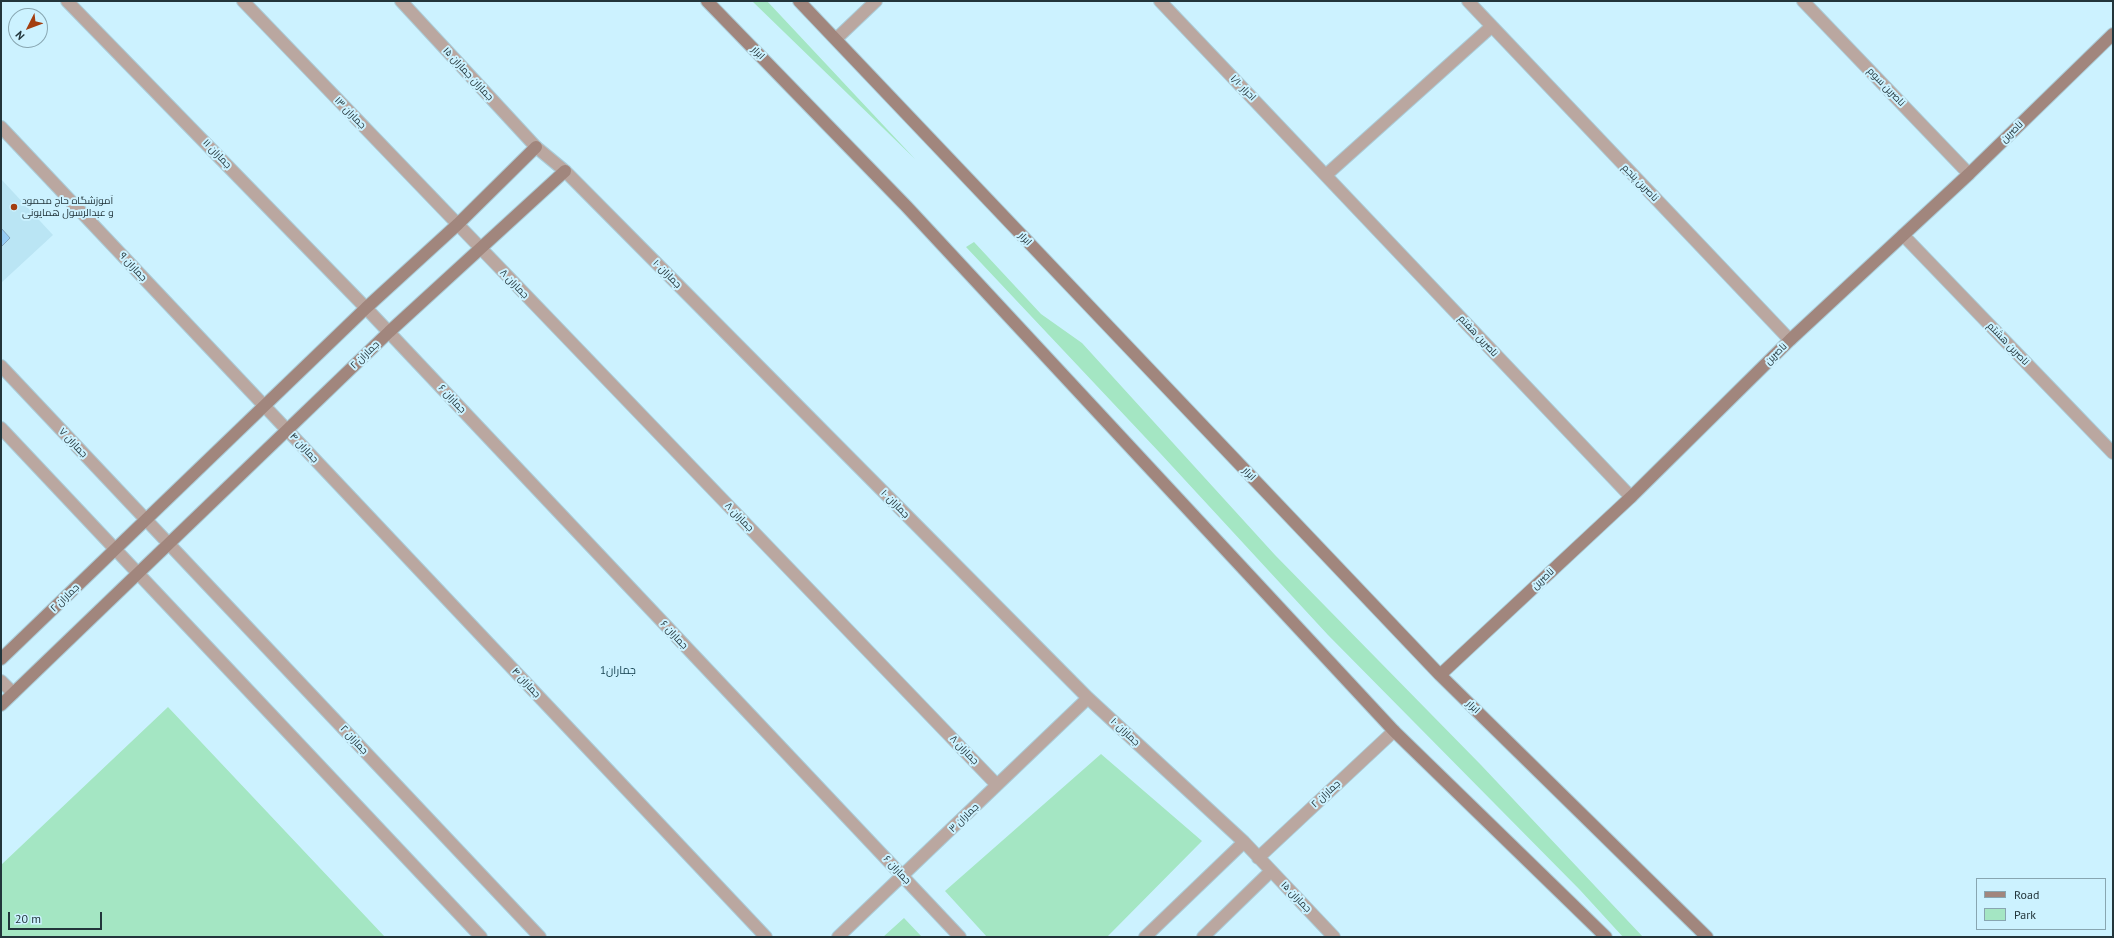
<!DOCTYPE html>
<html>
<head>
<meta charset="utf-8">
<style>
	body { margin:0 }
	#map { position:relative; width:2114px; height:938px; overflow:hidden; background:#ccf2ff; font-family:"PT Sans",sans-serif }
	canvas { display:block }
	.frame { position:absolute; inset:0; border:2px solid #22353b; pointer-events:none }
	.legend { position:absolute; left:1976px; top:878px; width:130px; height:52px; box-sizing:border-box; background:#ccf2ff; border:1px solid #88a6b1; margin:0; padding:5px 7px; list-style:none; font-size:12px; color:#22353b }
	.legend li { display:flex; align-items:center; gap:8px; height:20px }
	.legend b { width:20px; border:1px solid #88a6b1 }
	.north { position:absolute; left:8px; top:8px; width:40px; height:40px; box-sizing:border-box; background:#ccf2ff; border:1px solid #88a6b1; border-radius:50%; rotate:228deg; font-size:11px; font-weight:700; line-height:16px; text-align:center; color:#22353b }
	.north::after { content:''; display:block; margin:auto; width:14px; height:18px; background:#a33e10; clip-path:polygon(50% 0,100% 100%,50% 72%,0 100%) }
	.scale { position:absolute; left:8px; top:912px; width:94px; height:18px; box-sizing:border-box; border:2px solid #22353b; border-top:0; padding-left:5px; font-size:12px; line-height:14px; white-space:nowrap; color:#22353b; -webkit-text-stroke:3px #ccf2ff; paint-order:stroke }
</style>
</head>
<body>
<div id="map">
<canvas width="2114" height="938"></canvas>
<div class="frame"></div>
<ul class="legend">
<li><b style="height:5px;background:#a1867d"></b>Road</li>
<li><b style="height:11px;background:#a4e6c3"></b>Park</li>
</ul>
<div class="north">N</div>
<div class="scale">20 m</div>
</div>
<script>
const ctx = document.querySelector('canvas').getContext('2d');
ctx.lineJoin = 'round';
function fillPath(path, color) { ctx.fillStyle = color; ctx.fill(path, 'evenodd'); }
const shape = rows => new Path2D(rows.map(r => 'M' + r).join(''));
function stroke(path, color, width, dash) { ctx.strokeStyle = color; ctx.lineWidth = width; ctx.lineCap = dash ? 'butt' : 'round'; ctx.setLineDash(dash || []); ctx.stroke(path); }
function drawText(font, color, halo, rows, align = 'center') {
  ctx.font = font + ' "PT Sans",Cairo,sans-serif'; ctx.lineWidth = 4; ctx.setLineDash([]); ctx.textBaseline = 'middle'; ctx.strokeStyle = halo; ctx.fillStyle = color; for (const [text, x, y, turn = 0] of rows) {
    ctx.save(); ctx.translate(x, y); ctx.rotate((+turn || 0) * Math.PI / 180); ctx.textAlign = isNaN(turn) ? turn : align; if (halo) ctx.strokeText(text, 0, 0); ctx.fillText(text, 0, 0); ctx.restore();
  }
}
fillPath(shape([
	[1,179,53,235,1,283]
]), '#bae5f4');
fillPath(shape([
	[752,1,767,1,915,159],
	[974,242,1041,314,1082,343,1275,555,1481,765,1643,937,1623,937,1580,890,1328,635,1160,453,966,247],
	[168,707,385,937,1,937,1,865],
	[1101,754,1202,841,1107,937,987,937,945,891],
	[904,918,922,937,883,937]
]), '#a4e6c3');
const building = shape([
	[1,228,10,238,1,247,1,228]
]);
fillPath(building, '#97cef6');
stroke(building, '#84a6c0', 1);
const street = shape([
	[67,1,366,308,960,937],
	[243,1,997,785],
	[401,1,536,147,565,171,1088,698,1244,842,1334,937],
	[1160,1,1631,497],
	[1468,1,1790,340],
	[1803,1,1969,174],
	[836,39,876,1],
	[1,127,766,937],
	[1326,175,1491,27],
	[1903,235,2113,453],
	[1,366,540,937],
	[1,428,481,937],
	[1,681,13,693],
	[1258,858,1394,731],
	[838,937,1088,698],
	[1145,937,1244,842],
	[1203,937,1271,871]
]);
const secondary = shape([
	[707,1,907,207,1394,731,1606,937],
	[799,1,1440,675,1707,937],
	[1,659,366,308,458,224,536,147],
	[1440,675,1631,497,1790,340,1969,174,2113,34],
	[1,705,389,332,565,171]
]);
stroke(street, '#aaccd8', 14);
stroke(secondary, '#aaccd8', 14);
stroke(street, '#baa7a0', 12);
stroke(secondary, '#a1867d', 12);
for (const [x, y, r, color] of [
	[14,207,4,"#a33e10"]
]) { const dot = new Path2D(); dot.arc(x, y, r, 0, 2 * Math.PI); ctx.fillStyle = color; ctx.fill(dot); stroke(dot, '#ccf2ff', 1.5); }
drawText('10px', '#22353b', '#ccf2ff', [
	["ابرار",758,53,46],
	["جماران جماران ۱۵",468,74,47],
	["ناصرین سوم",1886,87,46],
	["۱/۱۰ احرار",1243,88,46],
	["جماران ۱۳",350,113,46],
	["ناصرین",2012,132,-44],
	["جماران ۱۱",217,154,46],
	["ناصرین پنجم",1640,183,46],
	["ابرار",1025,239,46],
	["جماران ۹",133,267,47],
	["جماران ۱۰",667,274,45],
	["جماران ۸",514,284,46],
	["ناصرین هفتم",1478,336,47],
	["ناصرین هشتم",2008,344,46],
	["ناصرین",1776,354,-45],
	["جماران ۲",365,355,-44],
	["جماران ۶",452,399,47],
	["جماران ۷",73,443,47],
	["جماران ۴",304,448,47],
	["ابرار",1249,474,46],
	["جماران ۱۰",895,504,45],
	["جماران ۸",739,517,46],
	["ناصرین",1543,579,-43],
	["جماران ۲",65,598,-44],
	["جماران ۶",674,635,47],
	["جماران ۴",526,683,47],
	["ابرار",1473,707,44],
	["جماران ۱۰",1125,732,43],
	["جماران ۲",354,740,47],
	["جماران ۸",964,750,46],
	["جماران ۲",1326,794,-43],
	["جماران ۳",964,818,-44],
	["جماران ۶",897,870,47],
	["جماران ۱۵",1296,897,46]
]);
drawText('10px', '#22353b', '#ccf2ff', [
	["آموزشگاه حاج محمود",22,201],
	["و عبدالرسول همایونی",22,213]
], 'left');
drawText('11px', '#164250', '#ccf2ff', [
	["جماران1",618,671]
]);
</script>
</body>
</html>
